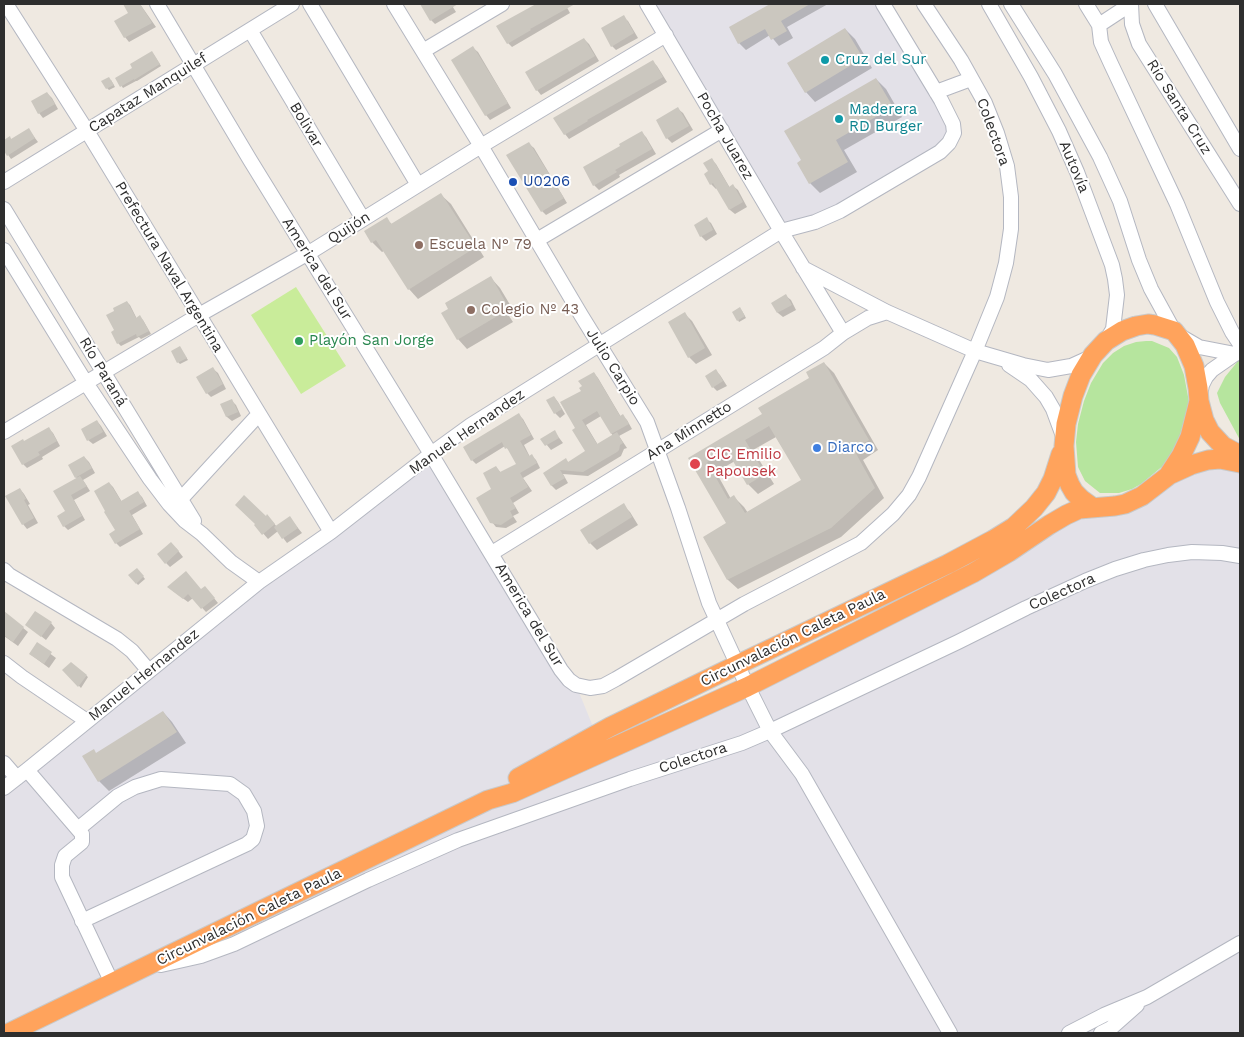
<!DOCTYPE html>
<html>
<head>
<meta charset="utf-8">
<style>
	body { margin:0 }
	#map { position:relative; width:1244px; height:1037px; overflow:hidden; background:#efe9e1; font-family:"Work Sans",sans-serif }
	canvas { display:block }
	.frame { position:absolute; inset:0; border:5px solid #2e2e2e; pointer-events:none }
</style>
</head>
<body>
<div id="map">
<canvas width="1244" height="1037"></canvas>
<div class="frame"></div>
</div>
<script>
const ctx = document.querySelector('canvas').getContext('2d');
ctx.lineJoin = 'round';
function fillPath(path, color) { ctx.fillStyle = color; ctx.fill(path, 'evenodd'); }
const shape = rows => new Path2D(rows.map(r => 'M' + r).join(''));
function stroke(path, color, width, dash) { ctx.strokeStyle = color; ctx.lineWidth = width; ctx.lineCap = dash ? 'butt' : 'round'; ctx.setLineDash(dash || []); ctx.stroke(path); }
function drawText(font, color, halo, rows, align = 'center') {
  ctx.font = font + ' "Work Sans",sans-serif'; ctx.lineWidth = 4; ctx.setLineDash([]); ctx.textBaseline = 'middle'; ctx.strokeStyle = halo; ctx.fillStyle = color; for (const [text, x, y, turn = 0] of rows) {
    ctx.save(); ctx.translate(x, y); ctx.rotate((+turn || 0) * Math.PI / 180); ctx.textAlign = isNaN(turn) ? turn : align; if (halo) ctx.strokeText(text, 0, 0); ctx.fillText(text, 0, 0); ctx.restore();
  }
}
fillPath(shape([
	[647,4,883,4,946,110,949,143,840,211,781,231],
	[431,454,576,685,596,734,605,751,1168,476,1240,463,1240,1033,4,1033,4,763,16,778]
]), '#e3e1e8');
fillPath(shape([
	[1146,341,1152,341,1169,348,1177,357,1184,375,1189,402,1180,436,1172,453,1164,465,1141,484,1132,489,1119,493,1100,493,1085,481,1078,467,1076,442,1078,424,1084,401,1091,383,1103,363,1113,353,1124,346,1136,342],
	[1238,361,1240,361,1240,440,1220,403,1217,393,1225,377]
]), '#b6e59e');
fillPath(shape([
	[296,287,346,366,301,394,251,315]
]), '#c9ec9a');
fillPath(shape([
	[124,4,140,4,156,27,129,42,125,37,130,13],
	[421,4,451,4,456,12,435,24,431,20],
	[537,4,565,4,570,13,512,47,508,43,498,27],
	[772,4,828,4,787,27,793,38,779,46,770,35,746,50,739,43,730,28],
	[623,17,628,21,638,38,616,50,612,46],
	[845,29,855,39,872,68,815,102,806,92],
	[584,39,589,44,599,61,541,95,537,90],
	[473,48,478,52,511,108,490,120,486,115],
	[154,55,161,66,137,81,136,81,123,88,117,79],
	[653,62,657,66,667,82,569,139,565,134],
	[876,79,886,89,902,117,844,150,857,172,820,193,810,183,799,163],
	[111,80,115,87,109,90,107,88],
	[47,93,52,98,58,109,43,118,39,113],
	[678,109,683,113,693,130,672,143,667,138],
	[29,130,38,142,11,159,4,149,4,141,10,138,12,140],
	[641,132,646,137,656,154,619,175,620,177,599,190,594,185,622,146],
	[529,144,534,148,567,203,546,215,542,211],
	[711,159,716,164,730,188,733,186,738,190,747,207,735,214,730,210,717,188,716,189,711,184,710,172],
	[441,195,451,204,484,257,418,299,409,289,384,251,382,252,372,242,366,232,386,219,393,225],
	[706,219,711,223,717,234,706,241,701,236],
	[491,278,500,288,515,313,509,316,513,322,467,349,458,339],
	[786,296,791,300,796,310,783,317,778,313,773,304],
	[127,302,130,305,137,319,140,317,143,320,151,334,141,339,139,337,121,346,118,343,116,330],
	[742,311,746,318,739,322,738,320],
	[685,314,692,321,712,355,696,364,689,357],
	[180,348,188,360,180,364,178,362],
	[824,363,834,373,878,450,863,460,884,498,841,537,738,589,728,580,704,538,728,524,689,458,763,415,810,378],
	[776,437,803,481,748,513,744,507,734,497,731,499,716,472,735,461,748,484,758,494,774,484,753,450],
	[213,369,218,373,226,389,211,397,207,393],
	[716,371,720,375,727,386,717,391,713,387],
	[594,373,598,378,621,417,623,416,627,420,632,429,619,436,627,448,624,449,621,456,588,476,563,474,568,483,556,490,552,486,544,473,566,460,569,463,587,451,576,429,582,391],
	[601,416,613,436,598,445,586,425],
	[554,397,558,402,565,414,560,418,555,413],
	[231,400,236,405,241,416,232,421,227,417,222,405],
	[518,414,523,419,534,439,524,445,530,457,532,456,536,460,540,468,523,478,532,491,513,503,519,513,513,516,517,522,506,528,496,527,492,522,493,489,496,467,502,474,518,464,511,452,505,446,476,464,472,460],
	[97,421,101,426,107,436,93,444,88,440],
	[49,429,53,433,60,446,42,457,43,459,27,468,23,464,25,443],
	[554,431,563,443,551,450,542,439],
	[84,457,89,462,95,473,83,480,90,491,74,500,85,520,68,530,64,526,67,512,55,492,77,479,76,477],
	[109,483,113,487,122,502,138,493,142,497,147,506,132,515,143,534,120,547,116,543,117,531],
	[20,489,24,494,30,504,28,505,38,523,27,529,23,524],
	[623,505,630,512,638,525,597,550,590,543],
	[266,517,272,521,277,527,290,518,302,533,287,543,278,531,268,539,256,525],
	[176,548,183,557,170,567,166,563],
	[137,569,145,579,138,585,130,575],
	[173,591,202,591,209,592,218,603,206,612,193,598,188,602],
	[4,612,28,632,18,646,4,636],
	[51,623,55,628,46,640,27,625],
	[37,644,56,658,49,668,30,654],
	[71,663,88,677,81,688,64,670],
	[163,712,172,722,186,743,109,791,99,781,97,754]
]), '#0003');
fillPath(shape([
	[123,4,140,4,152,23,124,38,114,21,128,13],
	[420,4,458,4,430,21],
	[536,4,575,4,530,29,531,30,507,44,496,26],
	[770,4,810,4,781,21,787,31,771,40,765,29,738,44,729,27],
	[624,15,634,33,611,47,601,28],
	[845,28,863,58,805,93,787,63],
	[584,38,595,56,536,91,525,72],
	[473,46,508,103,485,116,451,60],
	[152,51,160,64,134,80,134,79,120,87,115,78,132,68,130,64],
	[653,60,663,77,587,120,588,121,564,135,553,118],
	[109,77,114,85,106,89,101,81],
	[876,78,893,107,836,140,848,162,809,184,797,163,801,160,784,131],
	[47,92,55,104,38,114,31,101],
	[678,107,689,126,666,139,656,120],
	[29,128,35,138,7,156,4,151,4,140,10,136,11,139],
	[642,131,652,149,615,170,617,172,593,186,583,167,620,146,619,144],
	[529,142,564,198,541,212,506,155],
	[712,158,729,187,733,184,743,202,729,210,713,183,710,185,704,174,708,171,703,163],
	[441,193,476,247,408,290,376,240,371,243,364,231,387,217,391,224],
	[707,217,713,230,700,237,694,225],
	[491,276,506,303,501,306,504,312,457,340,441,313,448,309,445,303],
	[786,294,792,305,777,313,771,303],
	[127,301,136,318,140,315,149,331,137,337,136,334,117,344,111,332,114,330,106,315,114,311,113,308],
	[740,307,745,316,737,321,732,312],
	[685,312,705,348,688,358,668,322],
	[180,346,187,358,177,363,171,351],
	[824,362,869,440,854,450,875,488,831,528,727,580,703,537,726,523,688,458,762,414,758,408,809,378,806,372],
	[769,426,801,480,745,513,734,495,728,499,707,462,727,451,747,485,765,474,745,440],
	[213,367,223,384,206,394,196,377],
	[716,369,723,381,712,388,705,376],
	[594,372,620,416,623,414,629,424,611,434,597,411,582,420,597,444,617,432,623,443,620,445,619,450,617,452,583,472,560,470,565,478,551,486,543,473,566,458,568,462,585,451,572,430,575,428,560,402,581,391,579,388,582,386,578,381],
	[554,396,562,409,554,414,546,400],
	[232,399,238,412,226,417,220,404],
	[519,413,531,435,520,441,529,456,532,454,537,463,520,473,528,487,510,498,516,508,510,511,513,517,501,525,490,523,476,498,491,489,483,473,496,466,500,472,516,464,507,448,505,449,502,442,471,461,463,447],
	[97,420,103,432,87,441,81,429],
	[49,427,57,441,38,452,40,455,22,465,11,446,23,439,24,441],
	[555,430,559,438,545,446,540,439],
	[84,456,92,468,75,478,68,465],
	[80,476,87,486,71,495,82,516,63,527,57,516,65,511,53,491],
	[109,482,121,501,138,491,144,502,129,511,140,529,115,544,109,534,115,530,104,512,105,511,94,491],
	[20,488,26,499,24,500,34,518,22,525,5,496],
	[244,495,266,516,267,514,275,524,262,535,254,525,255,524,235,505],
	[624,503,632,517,589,544,580,530],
	[290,516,298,528,282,539,274,527],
	[171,542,179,551,165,564,157,554],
	[137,568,144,576,136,584,128,575],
	[186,571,201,589,205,586,215,598,201,609,188,594,183,599,167,587],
	[4,611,24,627,13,642,4,635],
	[35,611,52,622,41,637,25,625],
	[37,642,52,652,44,664,29,654],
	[71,662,87,675,78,687,62,670],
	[163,711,177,732,98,782,82,756,94,749,96,753]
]), '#cbc7bf');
const minor = shape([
	[6,4,87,131,331,532],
	[157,4,250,160,431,454,561,670,569,680,576,685,590,688,603,686,616,679,744,604,861,543,893,514,909,495,919,477,975,351,997,297,1006,263,1011,229,1011,197,1007,166,997,133,985,103,961,60,924,4],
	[310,4,418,185],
	[394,4,481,146,581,315,647,422,678,508,709,603,744,679,770,731,802,774,950,1033],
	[647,4,781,231,843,333],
	[989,4,1031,77,1059,131,1077,172,1112,265,1115,279,1117,295,1113,329,1106,341],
	[1011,4,1055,74,1100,157,1120,201,1139,260,1151,289,1174,331],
	[1086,4,1099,25,1101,42,1111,64,1177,204,1217,302,1232,332,1240,344],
	[1131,4,1132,24,1139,44,1240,204],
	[1155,4,1240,149],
	[1099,25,1131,4],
	[250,30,363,219],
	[423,51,502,4],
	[936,92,971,79],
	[4,182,292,4],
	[4,209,194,521],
	[537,240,722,130],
	[4,250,86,383,150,479,169,504,185,521,202,534,231,562,259,582],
	[803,268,887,312,975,351,1023,365,1048,370,1071,366,1093,356],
	[1180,336,1199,347,1235,354],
	[1009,365,1031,380,1046,397,1053,409,1063,436],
	[1200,395,1202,385,1206,377,1212,370,1235,354,1240,353],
	[4,432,199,315,312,251,481,146,666,35],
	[174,505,180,500,259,414],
	[492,553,824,348,843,333,868,318,887,312],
	[4,570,9,575,117,639,132,651,149,671],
	[4,663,22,677,87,721],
	[4,763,17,778],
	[27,770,82,834,82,842,65,856,62,865,62,877,112,983],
	[4,788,27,770,259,582,331,532,431,454,471,425,781,231,815,222,840,211,940,152,949,143,954,133,953,124,941,100,883,4],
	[78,829,118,796,135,787,161,779,230,784,244,794,254,811,257,826,253,839,247,844,82,921],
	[161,965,201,956,234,944,368,880,458,840,630,779,742,743,770,731,958,642,1026,608,1085,581,1115,569,1144,560,1168,555,1192,552,1222,553,1240,556],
	[1069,1033,1104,1015,1147,997,1240,943],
	[1101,1033,1111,1028,1137,1005]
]);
const highway = shape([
	[1199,401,1204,420,1210,432,1223,446,1240,455],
	[1169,475,1191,465,1208,460,1220,459,1240,463],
	[518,778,610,727,737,665,948,564,993,540,1014,527,1034,508,1046,493,1053,479,1061,454],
	[9,1033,488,800,512,793,747,687,973,573,1009,552,1049,525,1066,515,1079,509,1115,506,1125,504,1142,496,1168,476,1181,456,1190,437,1199,401,1198,388,1194,366,1185,345,1174,331,1155,325,1148,324,1136,326,1122,331,1106,341,1093,355,1081,375,1073,396,1066,424,1064,446,1066,475,1070,485,1074,492,1081,499,1092,507]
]);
stroke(minor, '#b4b7c1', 16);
stroke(highway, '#c9c9c9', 21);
stroke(minor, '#fff', 14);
stroke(highway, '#ffa35c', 19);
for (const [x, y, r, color] of [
	[825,60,5,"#0f9aa8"],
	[839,119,5,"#0f9aa8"],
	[513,182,5,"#1a4fb4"],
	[419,245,5,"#8d6e63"],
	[471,310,5,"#8d6e63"],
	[299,341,5,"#2e9e5b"],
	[817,448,5,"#3f7fe0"],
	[695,464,6,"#e0444e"]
]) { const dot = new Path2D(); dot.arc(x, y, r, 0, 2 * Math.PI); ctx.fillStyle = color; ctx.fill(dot); stroke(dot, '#fff', 2); }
drawText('15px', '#0d838f', '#fff', [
	["Cruz del Sur",835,60],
	["Maderera",849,110],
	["RD Burger",849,127]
], 'left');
drawText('15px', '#2e2e2e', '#fff', [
	["Capataz Manquilef",148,93,-32],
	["Río Santa Cruz",1179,107,58],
	["Bolivar",306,125,59],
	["Colectora",993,132,70],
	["Pocha Juarez",725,136,60],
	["Autovía",1074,167,67],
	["Quijón",349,228,-32],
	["Prefectura Naval Argentina",169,267,59],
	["America del Sur",317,269,58],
	["Julio Carpio",613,367,58],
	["Río Paraná",103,372,59],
	["Ana Minnetto",689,431,-32],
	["Manuel Hernandez",467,432,-35],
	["Colectora",1062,592,-24],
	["America del Sur",529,615,59],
	["Circunvalación Caleta Paula",793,638,-26],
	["Manuel Hernandez",144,675,-39],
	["Colectora",693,758,-18],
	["Circunvalación Caleta Paula",249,917,-26]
]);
drawText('15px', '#164399', '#fff', [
	["U0206",523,182]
], 'left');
drawText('15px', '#785e54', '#fff', [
	["Escuela N° 79",429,245],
	["Colegio Nº 43",481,310]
], 'left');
drawText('15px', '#27864d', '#fff', [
	["Playón San Jorge",309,341]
], 'left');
drawText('15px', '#366cbe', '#fff', [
	["Diarco",827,448]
], 'left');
drawText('15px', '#be3a42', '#fff', [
	["CIC Emilio",706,455],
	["Papousek",706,472]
], 'left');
</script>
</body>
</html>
